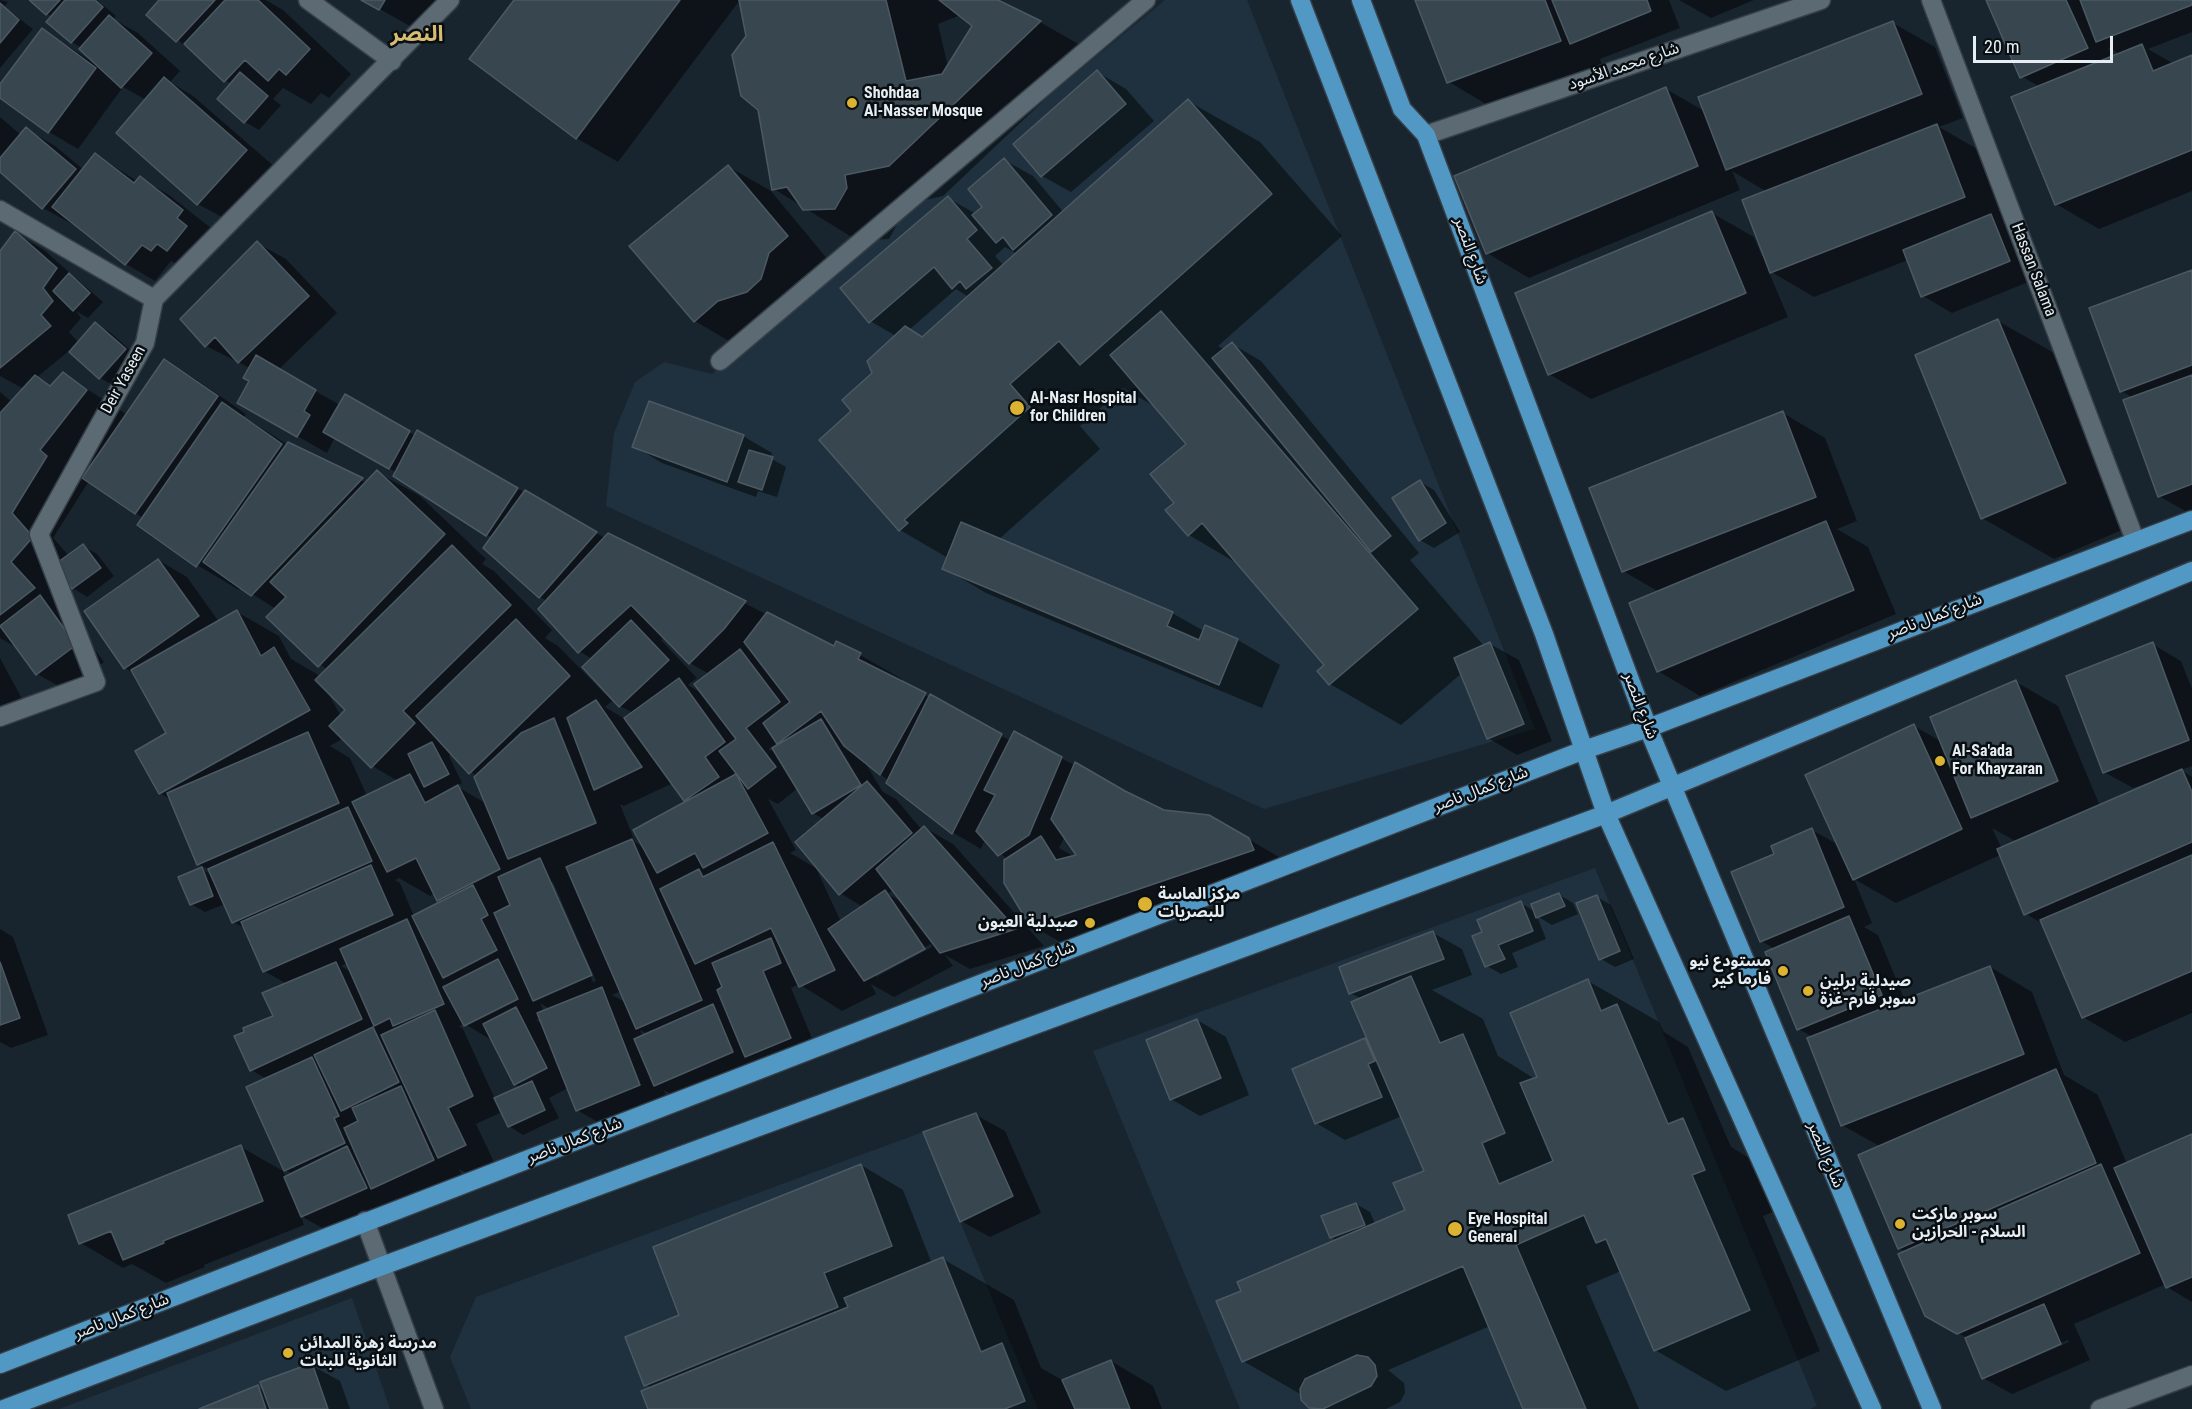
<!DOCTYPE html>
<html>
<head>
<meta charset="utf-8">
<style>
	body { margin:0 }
	#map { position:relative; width:2192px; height:1409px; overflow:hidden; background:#19252e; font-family:"Roboto Condensed",sans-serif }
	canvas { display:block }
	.scale { position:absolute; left:1973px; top:36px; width:140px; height:27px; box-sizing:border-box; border:3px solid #e6eef4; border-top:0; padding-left:8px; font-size:18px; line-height:21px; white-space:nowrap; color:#e6eef4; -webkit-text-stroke:4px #080e11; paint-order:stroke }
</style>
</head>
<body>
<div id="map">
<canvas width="2192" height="1409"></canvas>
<div class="scale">20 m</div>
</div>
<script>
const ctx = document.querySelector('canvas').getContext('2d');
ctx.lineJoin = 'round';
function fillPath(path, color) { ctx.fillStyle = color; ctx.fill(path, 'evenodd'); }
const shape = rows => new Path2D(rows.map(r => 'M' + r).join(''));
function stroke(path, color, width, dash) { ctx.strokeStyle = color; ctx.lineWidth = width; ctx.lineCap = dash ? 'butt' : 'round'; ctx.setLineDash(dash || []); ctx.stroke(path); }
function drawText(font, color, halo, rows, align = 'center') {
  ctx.font = font + ' "Roboto Condensed","Noto Sans Arabic",sans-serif'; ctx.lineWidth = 5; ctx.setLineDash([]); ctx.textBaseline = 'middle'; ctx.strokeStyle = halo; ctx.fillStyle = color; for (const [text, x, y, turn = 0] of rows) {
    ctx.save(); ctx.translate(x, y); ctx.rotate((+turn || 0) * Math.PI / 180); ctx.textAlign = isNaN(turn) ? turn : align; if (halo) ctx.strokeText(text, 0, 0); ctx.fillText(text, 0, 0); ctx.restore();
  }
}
fillPath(shape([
	[1165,0,1247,0,1535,729,1264,809,606,506,614,433,635,382,664,362,712,374],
	[1595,868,1817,1406,1810,1409,1240,1409,1093,1051],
	[923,1132,1038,1409,471,1409,450,1357,476,1297],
	[352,1298,390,1409,59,1409]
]), '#1f313e');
fillPath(shape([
	[0,0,8,2,4,7,33,29,0,68],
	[27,0,97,0,116,16,113,19,138,33,180,71,170,82,193,96,275,167,227,220,198,204,118,133,146,100,123,87,78,149,49,132,0,96,0,87,43,30,88,59,90,57,82,48,72,42,52,17],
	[161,0,266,0,283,10,351,74,329,98,321,93,311,104,283,88,273,99,281,105,259,130,245,122,231,84,148,15],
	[364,0,441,0,422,33],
	[515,0,740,0,618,162,576,138],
	[740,0,993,0,1040,22,1094,53,943,196,898,206,900,219,889,239,858,241,774,189],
	[961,15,974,25,948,67,938,24],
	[1417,0,1669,0,1680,28,1600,59,1602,65,1491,107,1449,82],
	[1679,0,1754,0,1711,18],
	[1988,0,2192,0,2192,32,2148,49,2174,64,2192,57,2192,191,2099,229,2056,204,2040,87,2021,76],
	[2108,47,2121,55,2113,58],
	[1893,23,1935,47,1963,118,1939,127,1979,150,2006,221,2003,223,2020,232,2038,278,1952,313,1923,296,1908,260,1814,297,1768,270,1788,317,1591,399,1549,374,1712,213,1754,237,1762,256,1765,255,1767,192,1732,171,1740,190,1529,278,1487,253,1666,89,1706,112],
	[1097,72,1126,89,1154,121,1071,192,1042,176],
	[1188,101,1260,142,1342,236,1218,346,1225,350,1232,344,1261,361,1419,553,1410,560,1484,646,1490,644,1519,660,1552,741,1517,755,1488,738,1462,673,1401,725,1330,684,1319,671,1326,665,1240,565,1189,535,1176,503,1188,444,1152,405,1123,388,1080,426,1100,449,998,540,1172,613,1204,631,1206,627,1238,640,1280,665,1262,708,986,593,944,568,948,558,900,530,853,411,896,336,870,321,948,198,976,214,984,207,1004,160,1033,176,1064,213],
	[1005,247,1017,254,1004,266,995,256],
	[956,289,969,297,923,338,909,330],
	[0,117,21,135,26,129,55,146,84,170,96,155,137,181,140,178,169,195,211,228,181,267,171,261,155,281,126,264,74,222,72,224,43,208,0,170],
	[729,167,771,191,829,261,811,277,803,304,789,316,761,325,737,346,695,321,631,246],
	[15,233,44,250,103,302,88,318,76,311,81,318,69,332,79,343,95,324,110,332,139,358,114,386,100,378,69,351,36,378,52,387,63,374,128,415,165,361,194,378,246,414,244,417,288,445,367,483,377,472,420,496,486,559,482,564,494,571,552,630,545,638,558,646,612,701,605,707,625,719,633,713,620,706,592,659,579,651,547,601,540,597,492,538,395,475,397,473,335,437,327,453,239,403,251,381,250,368,206,346,257,243,286,259,337,313,278,370,340,405,345,396,416,436,418,432,605,538,608,535,834,648,860,655,902,679,901,682,1011,741,1061,758,1163,812,1209,816,1291,864,1295,874,1074,950,1031,925,1007,859,985,840,981,849,952,832,864,761,883,792,896,799,922,830,925,828,953,844,1044,946,970,969,945,955,953,966,894,997,871,984,876,994,842,1011,799,984,791,988,819,1055,684,1102,664,1090,668,1102,606,1127,577,1110,568,1088,549,1098,559,1118,523,1135,509,1126,502,1112,476,1124,494,1162,468,1174,459,1169,462,1176,401,1205,392,1200,395,1204,331,1233,301,1216,304,1225,204,1265,205,1267,166,1283,132,1264,123,1268,81,1243,241,1147,283,1171,286,1178,293,1174,285,1170,267,1079,251,1070,287,984,264,971,246,929,233,922,225,904,205,912,191,904,202,869,213,876,211,871,199,864,171,800,160,793,168,734,135,674,125,668,86,612,158,560,187,577,219,622,237,612,279,636,291,659,317,674,319,678,327,670,268,617,276,609,241,587,239,590,197,565,139,524,143,518,89,481,53,538,69,556,83,546,97,554,114,576,87,597,73,588,63,575,71,617,104,662,66,690,37,674,19,649,0,638,0,392,12,402,24,389,0,376,0,252],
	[94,459,96,460,84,477,81,475],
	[664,637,690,663,709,674,703,694,688,685,697,678,661,640],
	[325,688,348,710,341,716],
	[344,738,372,766,398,781,367,796,350,758,330,746],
	[778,742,781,744,770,751,769,749],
	[452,753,477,777,487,804,456,786,462,783,449,756],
	[736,772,743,780,733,774],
	[673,783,687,802,645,848,635,842,620,804,624,806],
	[798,788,813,813,824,819,840,893,863,907,841,922,816,868,790,853,796,850,768,799,778,804],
	[1065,836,1079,856,1075,857,1059,848],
	[399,878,430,896,435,893,443,902,414,916,400,883,395,880],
	[549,882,553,882,596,981,593,982],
	[894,889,904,903,888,894],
	[931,944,932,947,876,977,876,973],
	[348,963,353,973,341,966],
	[621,991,627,1003,612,995],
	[540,1003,550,1009,544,1012],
	[541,1018,544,1025,536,1020],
	[465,1024,493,1041,515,1084,521,1088,495,1099,463,1029,459,1026],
	[640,1030,648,1034,643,1037],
	[2192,271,2192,515,2159,496,2134,398,2121,391],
	[1998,321,2070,362,2136,524,2054,559,1982,518],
	[1783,413,1825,438,1857,521,1837,529,1868,547,1896,614,1700,696,1658,671,1659,592,1623,571],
	[743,436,772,453,770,458,786,467,777,497,758,491,756,497,662,463,634,446],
	[1420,482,1434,490,1460,532,1434,548,1420,540],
	[2152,644,2181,661,2192,689,2192,766,2181,770,2192,777,2192,1013,2125,1042,2083,1017,2043,924,2026,914,2000,855,1896,903,1854,879,1872,923,1864,927,1878,935,1905,1001,1990,967,2032,992,2064,1075,2098,1095,2127,1164,2192,1136,2192,1302,2167,1287,2166,1284,2074,1324,2090,1360,2012,1394,1983,1378,1967,1338,1926,1315,1906,1252,1899,1248,1881,1147,1842,1125,1813,1037,1798,1029,1775,949,1761,941,1776,855,1812,830,1839,845,1914,726,1942,742,2016,682,2058,706,2100,806,2148,786,2147,783,2133,788,2104,772],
	[1992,828,2017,842,2002,849],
	[2068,1340,2069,1342,2000,1372,2000,1369],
	[0,658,27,708,0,719],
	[1558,894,1573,903,1578,914,1552,925,1537,916,1546,939,1512,953,1518,967,1501,974,1487,966,1484,932,1521,903,1536,912],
	[1597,897,1611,905,1634,959,1615,967,1601,959],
	[0,929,13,937,48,1035,11,1048,0,1042],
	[1433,933,1462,949,1472,975,1432,990,1483,1019,1498,1056,1535,1079,1539,1078,1588,981,1659,1022,1664,1032,1688,1047,1731,1147,1754,1161,1775,1211,1763,1216,1820,1351,1726,1391,1655,1350,1621,1271,1586,1286,1639,1409,1525,1409,1490,1326,1388,1370,1404,1383,1405,1393,1400,1402,1386,1409,1313,1409,1302,1395,1243,1361,1243,1291,1337,1241,1331,1237,1356,1204,1370,1212,1375,1224,1407,1210,1426,1172,1402,1116,1345,1140,1316,1123,1365,1040,1371,1043,1362,999,1350,993],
	[1197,1020,1226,1037,1249,1095,1200,1116,1171,1099],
	[976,1115,1005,1131,1041,1213,990,1237,961,1221],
	[861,1165,903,1190,932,1264,943,1259,1014,1300,1041,1368,1064,1381,1111,1361,1153,1386,1162,1409,650,1409,651,1388,645,1384,681,1316],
	[311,1365,340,1381,350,1409,203,1409,257,1387,265,1391]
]), '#0007');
const building = shape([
	[29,0,60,0,46,15,29,0],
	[65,0,95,0,103,7,71,43,46,22,65,0],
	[159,0,215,0,176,42,146,15,159,0],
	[225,0,258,0,310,49,286,75,279,69,268,81,245,60,224,82,184,44,225,0],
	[361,0,385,0,379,10,361,0],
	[514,0,680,0,576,139,469,59,514,0],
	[739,0,886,0,906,81,942,74,972,26,939,0,998,0,1041,21,889,166,845,175,847,188,835,209,803,210,787,187,772,190,758,110,741,96,732,55,746,36,739,0],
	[1415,0,1545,0,1561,41,1447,83,1415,0],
	[1552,0,1647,0,1651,11,1570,44,1552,0],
	[1986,0,2066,0,2088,48,2020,78,1986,0],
	[2080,0,2192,0,2192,5,2096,42,2080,0],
	[0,3,19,20,0,43,0,3],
	[109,15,152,53,121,88,79,49,109,15],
	[1893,21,1922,94,1726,170,1698,97,1893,21],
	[42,28,96,68,48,133,0,98,0,84,42,28],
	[2142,44,2153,71,2192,55,2192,150,2055,205,2011,97,2142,44],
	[1097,70,1126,104,1041,177,1013,144,1097,70],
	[240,72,268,96,244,123,217,99,240,72],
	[164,77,247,150,197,205,116,133,164,77],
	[1666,87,1698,166,1486,254,1454,176,1666,87],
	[1188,99,1272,194,1080,365,1059,341,1010,384,1030,407,904,520,908,523,899,531,819,440,851,411,842,400,872,373,867,361,905,326,922,337,1188,99],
	[1937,124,1965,197,1770,273,1742,200,1937,124],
	[26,127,76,169,42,209,0,172,0,158,26,127],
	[95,153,134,183,140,176,183,210,177,218,187,226,167,251,157,244,151,251,142,245,125,265,52,207,95,153],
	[1004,158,1052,215,1013,250,1003,237,996,243,972,215,982,207,968,189,1004,158],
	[728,165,788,236,769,253,761,279,747,292,718,301,694,322,629,246,728,165],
	[948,196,977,230,967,239,992,268,966,289,960,281,952,289,934,267,869,323,840,288,948,196],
	[1712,211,1746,293,1548,375,1515,293,1712,211],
	[1991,214,2010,261,1921,297,1903,250,1991,214],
	[15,231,57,268,43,288,53,301,41,315,51,326,0,368,0,251,15,231],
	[257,241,309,296,238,363,215,337,205,347,180,319,257,241],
	[2192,270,2192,365,2120,392,2089,308,2192,270],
	[69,273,90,293,73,311,53,291,69,273],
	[1161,311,1418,609,1329,685,1317,671,1324,665,1202,523,1188,536,1165,510,1174,503,1150,474,1186,444,1110,355,1161,311],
	[1998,319,2066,483,1981,519,1915,355,1998,319],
	[95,322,126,349,99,379,69,352,95,322],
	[1232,342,1391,536,1371,552,1212,358,1232,342],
	[256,355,316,390,304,411,310,415,297,437,237,403,249,381,243,378,256,355],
	[164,359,218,396,135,514,82,478,164,359],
	[63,372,87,390,40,450,47,456,12,513,33,537,11,562,35,588,0,615,0,413,35,375,50,386,63,372],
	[2192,375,2192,484,2158,497,2123,400,2192,375],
	[345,394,410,431,389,469,323,432,345,394],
	[649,401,744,435,727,482,632,447,649,401],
	[222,402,282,444,196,567,137,525,222,402],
	[1783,411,1816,497,1622,572,1589,488,1783,411],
	[417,430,518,488,486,536,393,476,417,430],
	[288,442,363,478,251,596,203,562,288,442],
	[749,450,773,457,762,490,738,482,749,450],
	[377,470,445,534,318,667,266,617,286,597,270,582,377,470],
	[1420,480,1446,523,1419,541,1392,498,1420,480],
	[525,490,597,532,539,598,483,548,525,490],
	[1826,521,1854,590,1657,672,1629,603,1826,521],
	[961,522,1173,612,1167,626,1199,640,1205,625,1238,639,1219,685,942,569,961,522],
	[608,533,746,601,724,629,689,664,631,605,578,653,538,609,608,533],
	[83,544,101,568,72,589,54,565,83,544],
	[452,545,511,605,403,711,415,723,371,768,329,726,345,710,315,680,452,545],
	[158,559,199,616,124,669,84,611,158,559],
	[40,595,76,645,36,675,0,626,40,595],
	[237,610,261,656,274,647,310,710,159,794,135,751,166,733,131,670,237,610],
	[767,612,834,646,836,641,861,653,858,659,926,693,880,775,844,746,821,711,777,744,763,723,790,702,744,642,767,612],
	[516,619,570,676,469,774,416,716,516,619],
	[631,620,669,660,619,707,582,667,631,620],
	[1490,642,1524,724,1487,739,1454,658,1490,642],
	[2153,642,2189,740,2103,773,2066,676,2153,642],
	[740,649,780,702,746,728,776,767,748,789,719,751,736,739,694,684,740,649],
	[679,678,725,742,705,757,719,777,684,801,624,718,679,678],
	[2016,680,2058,781,1971,818,1930,717,2016,680],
	[930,694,1002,734,952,834,886,783,930,694],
	[596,700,642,767,594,790,567,718,596,700],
	[554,718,596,823,508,859,474,777,521,733,554,718],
	[821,719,861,785,812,814,772,748,821,719],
	[1914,724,1962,829,1853,880,1805,775,1914,724],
	[1014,731,1062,757,1029,835,998,856,976,831,995,795,984,790,1014,731],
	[308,732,339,803,197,865,167,793,308,732],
	[432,742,449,774,424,787,408,754,432,742],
	[1075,762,1125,791,1164,810,1209,815,1249,838,1254,850,1030,926,1004,883,1004,860,1041,836,1056,860,1076,855,1051,819,1075,762],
	[2182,769,2192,792,2192,842,2024,915,1997,849,2182,769],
	[410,774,425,803,458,785,500,869,437,901,416,858,387,872,352,802,410,774],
	[736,774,768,833,703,868,695,853,657,873,633,830,736,774],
	[867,781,912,833,839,895,795,842,867,781],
	[348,807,372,861,232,923,208,869,348,807],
	[924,826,1016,929,940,953,876,869,924,826],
	[1812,828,1844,907,1760,942,1731,872,1774,854,1771,846,1812,828],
	[632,839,702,1000,636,1029,566,867,632,839],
	[773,842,835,970,799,987,771,928,695,964,660,889,699,869,703,877,773,842],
	[2192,855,2192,971,2082,1018,2040,920,2192,855],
	[540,858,592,975,533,1001,494,913,510,905,498,877,540,858],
	[371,865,393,915,263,972,241,922,371,865],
	[202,867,213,896,190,905,178,877,202,867],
	[473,885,488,915,481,919,497,950,443,978,412,916,473,885],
	[885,890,925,949,864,981,828,929,885,890],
	[1559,893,1565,906,1536,918,1531,904,1559,893],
	[1597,895,1620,951,1599,960,1576,903,1597,895],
	[1521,901,1533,931,1498,945,1505,959,1485,967,1472,936,1482,932,1477,920,1521,901],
	[1849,916,1882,995,1797,1030,1765,952,1849,916],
	[407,919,444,1004,393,1026,390,1018,374,1026,340,949,407,919],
	[1433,931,1444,959,1349,994,1339,967,1433,931],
	[771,938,781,963,763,971,791,1038,745,1057,717,990,722,987,712,963,771,938],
	[498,959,518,999,464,1026,443,987,498,959],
	[0,962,20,1018,0,1025,0,962],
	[336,962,362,1019,250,1071,234,1036,244,1032,243,1028,273,1016,262,993,336,962],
	[1990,966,2024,1054,1841,1126,1807,1038,1990,966],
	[1411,976,1440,1043,1463,1034,1505,1133,1482,1143,1499,1184,1553,1161,1520,1083,1537,1077,1510,1013,1588,979,1601,1011,1617,1004,1668,1124,1683,1118,1705,1170,1692,1175,1750,1310,1654,1351,1606,1239,1596,1243,1584,1215,1516,1245,1586,1409,1523,1409,1463,1266,1242,1362,1216,1301,1241,1291,1237,1282,1405,1210,1393,1183,1424,1171,1351,1002,1411,976],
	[602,987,640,1085,576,1111,537,1013,602,987],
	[713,1004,733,1052,654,1086,634,1039,713,1004],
	[516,1007,547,1068,514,1085,483,1024,516,1007],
	[435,1010,473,1096,448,1108,466,1145,438,1158,381,1035,435,1010],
	[1197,1019,1221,1078,1170,1100,1146,1040,1197,1019],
	[373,1027,399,1082,341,1111,314,1055,373,1027],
	[1365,1038,1375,1061,1368,1064,1382,1097,1315,1124,1292,1069,1365,1038],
	[312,1057,339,1116,334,1118,345,1143,284,1171,246,1087,312,1057],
	[2056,1069,2096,1163,1898,1249,1858,1155,2056,1069],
	[532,1081,545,1110,508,1127,494,1098,532,1081],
	[401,1086,434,1160,371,1189,344,1128,358,1121,352,1108,401,1086],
	[976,1113,1013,1196,960,1222,923,1132,976,1113],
	[2192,1134,2192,1277,2166,1288,2114,1168,2192,1134],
	[241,1145,263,1201,163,1241,164,1243,123,1260,111,1231,79,1244,68,1215,241,1145],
	[347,1146,367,1188,301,1217,284,1177,347,1146],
	[861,1164,892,1246,824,1273,838,1307,644,1386,625,1337,679,1315,653,1247,861,1164],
	[2101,1164,2140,1253,1957,1334,1925,1316,1898,1254,2101,1164],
	[1356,1203,1365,1225,1330,1238,1321,1216,1356,1203],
	[943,1257,981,1352,1002,1343,1025,1401,1005,1409,648,1409,641,1391,848,1307,844,1298,943,1257],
	[2044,1304,2061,1344,1982,1379,1965,1338,2044,1304],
	[1357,1355,1368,1357,1375,1365,1377,1376,1371,1386,1323,1409,1309,1408,1301,1400,1300,1389,1305,1379,1357,1355],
	[1111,1360,1130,1409,1075,1409,1062,1380,1111,1360],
	[312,1363,328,1409,270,1409,260,1382,312,1363],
	[258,1385,266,1409,199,1409,258,1385]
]);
fillPath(building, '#38464f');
stroke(building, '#4c5963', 1.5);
const minor = shape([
	[308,0,392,61],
	[1931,0,2135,540],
	[1426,135,1821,0],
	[0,210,154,299],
	[720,361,1146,0],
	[0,717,96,682,39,534,145,343,154,299,450,0],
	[365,1221,434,1409],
	[2100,1409,2192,1375]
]);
const major = shape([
	[1300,0,1544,634,1606,814,1872,1409],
	[1361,0,1402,109,1426,135,1648,728,1932,1409],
	[0,1364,1584,750,1648,728,2192,520],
	[4,1409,382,1266,1606,814,2192,571]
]);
stroke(minor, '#363f47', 21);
stroke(major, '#363f47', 21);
stroke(minor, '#5c6a74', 18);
stroke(major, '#5298c4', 18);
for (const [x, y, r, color] of [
	[852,103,6,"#dcb233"],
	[1017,408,8,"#dcb233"],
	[1940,761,6,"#dcb233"],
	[1145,904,8,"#dcb233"],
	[1090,923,6,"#dcb233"],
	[1783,971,6,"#dcb233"],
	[1808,991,6,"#dcb233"],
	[1900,1224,6,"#dcb233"],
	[1455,1229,8,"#dcb233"],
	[288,1353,6,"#dcb233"]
]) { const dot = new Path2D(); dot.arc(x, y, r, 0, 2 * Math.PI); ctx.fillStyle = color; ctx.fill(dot); stroke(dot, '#080e11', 2); }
drawText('16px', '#e6eef4', '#080e11', [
	["شارع محمد الأسود",1624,67,-19],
	["شارع النصر",1470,251,70],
	["Hassan Salama",2033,270,69],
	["Deir Yaseen",124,380,-61],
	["شارع كمال ناصر",1935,617,-21],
	["شارع النصر",1640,706,69],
	["شارع كمال ناصر",1481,790,-21],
	["شارع كمال ناصر",1028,965,-21],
	["شارع كمال ناصر",575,1141,-21],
	["شارع النصر",1825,1155,67],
	["شارع كمال ناصر",122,1317,-21]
]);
drawText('bold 16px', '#e6eef4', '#080e11', [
	["Shohdaa",864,94],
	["Al-Nasser Mosque",864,112],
	["Al-Nasr Hospital",1030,399],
	["for Children",1030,417],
	["Al-Sa'ada",1952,752],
	["For Khayzaran",1952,770],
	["مركز الماسة",1158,895],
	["للبصريات",1158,913],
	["صيدلية العيون",1078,923,"right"],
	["مستودع نيو",1771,962,"right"],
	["فارما كير",1771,980,"right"],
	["صيدلية برلين",1820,982],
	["سوبر فارم-غزة",1820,1000],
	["سوبر ماركت",1912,1215],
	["السلام - الحرازين",1912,1233],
	["Eye Hospital",1468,1220],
	["General",1468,1238],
	["مدرسة زهرة المدائن",300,1344],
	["الثانوية للبنات",300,1362]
], 'left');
drawText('bold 22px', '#d8bc71', '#080e11', [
	["النصر",417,35]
]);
</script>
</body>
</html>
